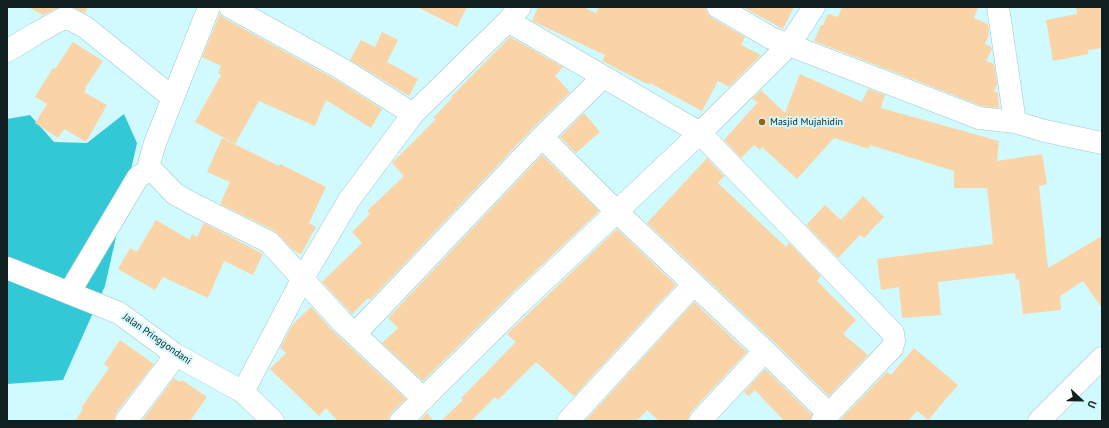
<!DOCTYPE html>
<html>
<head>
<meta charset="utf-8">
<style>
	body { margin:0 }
	#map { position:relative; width:1109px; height:428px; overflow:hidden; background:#d1fafe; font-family:"PT Sans",sans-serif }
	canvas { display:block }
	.frame { position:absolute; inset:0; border:8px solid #102021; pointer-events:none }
	.north { position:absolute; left:1061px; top:380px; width:40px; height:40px; -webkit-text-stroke:3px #d1fafe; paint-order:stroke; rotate:112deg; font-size:11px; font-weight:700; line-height:16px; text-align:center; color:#102021 }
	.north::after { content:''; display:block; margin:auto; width:14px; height:18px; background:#102021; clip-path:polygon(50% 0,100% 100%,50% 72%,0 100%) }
</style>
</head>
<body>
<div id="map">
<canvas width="1109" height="428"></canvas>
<div class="frame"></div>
<div class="north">U</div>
</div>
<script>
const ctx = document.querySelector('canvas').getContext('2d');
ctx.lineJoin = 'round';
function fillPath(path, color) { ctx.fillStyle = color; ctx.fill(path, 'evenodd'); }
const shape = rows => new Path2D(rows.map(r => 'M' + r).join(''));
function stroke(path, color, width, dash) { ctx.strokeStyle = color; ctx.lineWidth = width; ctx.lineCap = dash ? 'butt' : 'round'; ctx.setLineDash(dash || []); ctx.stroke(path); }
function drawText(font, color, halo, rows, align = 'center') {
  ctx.font = font + ' "PT Sans",sans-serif'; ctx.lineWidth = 4; ctx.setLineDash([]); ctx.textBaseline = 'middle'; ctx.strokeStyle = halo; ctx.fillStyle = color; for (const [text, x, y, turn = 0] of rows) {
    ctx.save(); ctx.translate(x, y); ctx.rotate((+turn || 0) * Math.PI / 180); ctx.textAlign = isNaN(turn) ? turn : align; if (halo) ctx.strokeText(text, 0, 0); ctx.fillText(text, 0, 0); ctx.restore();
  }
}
fillPath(shape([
	[124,114,137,143,105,286,63,380,7,384,7,119,30,115,54,142,87,143]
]), '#33c8d6');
fillPath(shape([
	[28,7,60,7,43,15],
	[72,7,88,7,85,13],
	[417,7,467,7,457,27],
	[538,7,583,7,596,13,599,7,706,7,707,13,712,18,745,37,741,45,761,55,729,87,718,81,702,111,650,83,649,85,602,61,605,55,532,21],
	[743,7,794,7,783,29],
	[842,7,978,7,974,18,988,24,989,34,985,44,991,47,992,49,986,61,994,64,997,84,994,91,998,93,999,108,982,106,814,41,821,25,823,25,828,14,838,17],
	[1076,7,1102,7,1102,48,1088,50,1088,54,1053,61,1046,20,1077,14],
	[220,14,224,18,336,80,382,109,371,128,326,100,315,126,259,101,235,144,195,122,221,75,218,73,221,66,202,57],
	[382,32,398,40,387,62,418,79,409,96,350,60,361,40,375,47],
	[510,37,563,67,555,76,570,92,533,128,370,300,368,298,352,314,322,282,362,243,352,232,370,214,367,211,404,176,392,163,436,119,433,118,452,98,451,97],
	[73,42,103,61,85,88,86,88,84,92,107,105,86,142,64,129,58,138,35,123,47,104,35,97,53,68,55,69],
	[800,74,862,102,868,89,885,95,881,108,999,141,997,161,1042,154,1047,184,1039,186,1048,268,1102,236,1102,308,1083,281,1060,296,1061,310,1023,314,1019,279,1016,280,1015,273,938,282,941,315,902,318,899,287,881,290,877,259,993,244,987,188,954,188,954,171,870,145,869,149,834,138,797,179,762,147,760,150,754,145,741,158,724,140,758,102,752,99,761,90,785,113],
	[584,113,600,132,576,153,560,137],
	[222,138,279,166,280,164,326,187,309,223,316,227,301,254,293,250,275,231,220,204,230,182,207,172],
	[542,155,599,211,509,296,423,381,382,343,398,328,388,318],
	[707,158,724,176,718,183,786,247,789,243,821,276,817,281,856,320,843,334,868,355,829,396,774,342,647,223],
	[863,196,884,217,864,238,860,235,838,258,806,225,825,205,841,220],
	[156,220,190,240,192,234,197,237,204,223,263,254,253,275,224,261,208,298,163,277,155,290,118,269,130,248,137,252],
	[617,229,676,285,574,396,536,362,498,400,495,397,471,421,441,421,463,400,461,398,516,342,507,334],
	[694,302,747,352,691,412,688,419,686,421,659,421,647,410,637,421,585,421],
	[311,307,333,331,406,399,392,412,389,417,389,421,338,421,326,408,319,416,270,369,286,353,280,348,293,324],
	[120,340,154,364,116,413,114,421,75,421,83,409,81,408,109,368,104,364],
	[914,348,958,385,928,420,917,411,908,421,839,421,887,372,891,375],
	[765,369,812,415,810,421,784,421,755,390,749,396,744,392],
	[174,378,180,382,182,380,207,397,190,421,142,421],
	[427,413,434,421,419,421]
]), '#fad4a7');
const street = shape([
	[209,7,155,143,150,160,149,166,151,169,175,194,193,204,269,242,342,322,424,399],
	[230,7,342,69,413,114],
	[718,7,771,38,979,118,1015,122,1045,131,1102,143],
	[998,7,1015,122],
	[508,21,700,133,893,333,894,341,892,348,822,421],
	[7,51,35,34,62,19,70,19,85,27,173,98],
	[542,137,617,212,765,351,829,414],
	[7,268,119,313,176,355,243,392,273,421],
	[69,293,138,177,151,169],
	[355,334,542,137,603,77],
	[243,392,303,278,349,200,413,114,508,21,520,7],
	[126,421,176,355],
	[401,421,518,305,700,133,789,45,814,7],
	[568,421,694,284],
	[700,421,765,351],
	[1039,421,1102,358]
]);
stroke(street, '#a0c8cc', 23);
stroke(street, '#fff', 22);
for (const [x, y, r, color] of [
	[762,122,4,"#966316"]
]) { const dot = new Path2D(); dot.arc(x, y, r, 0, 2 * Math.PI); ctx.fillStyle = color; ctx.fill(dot); stroke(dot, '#d1fafe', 1.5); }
drawText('10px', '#102021', '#d1fafe', [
	["Masjid Mujahidin",770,122]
], 'left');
drawText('10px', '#102021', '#d1fafe', [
	["Jalan Pringgondani",157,339,35]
]);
</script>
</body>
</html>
